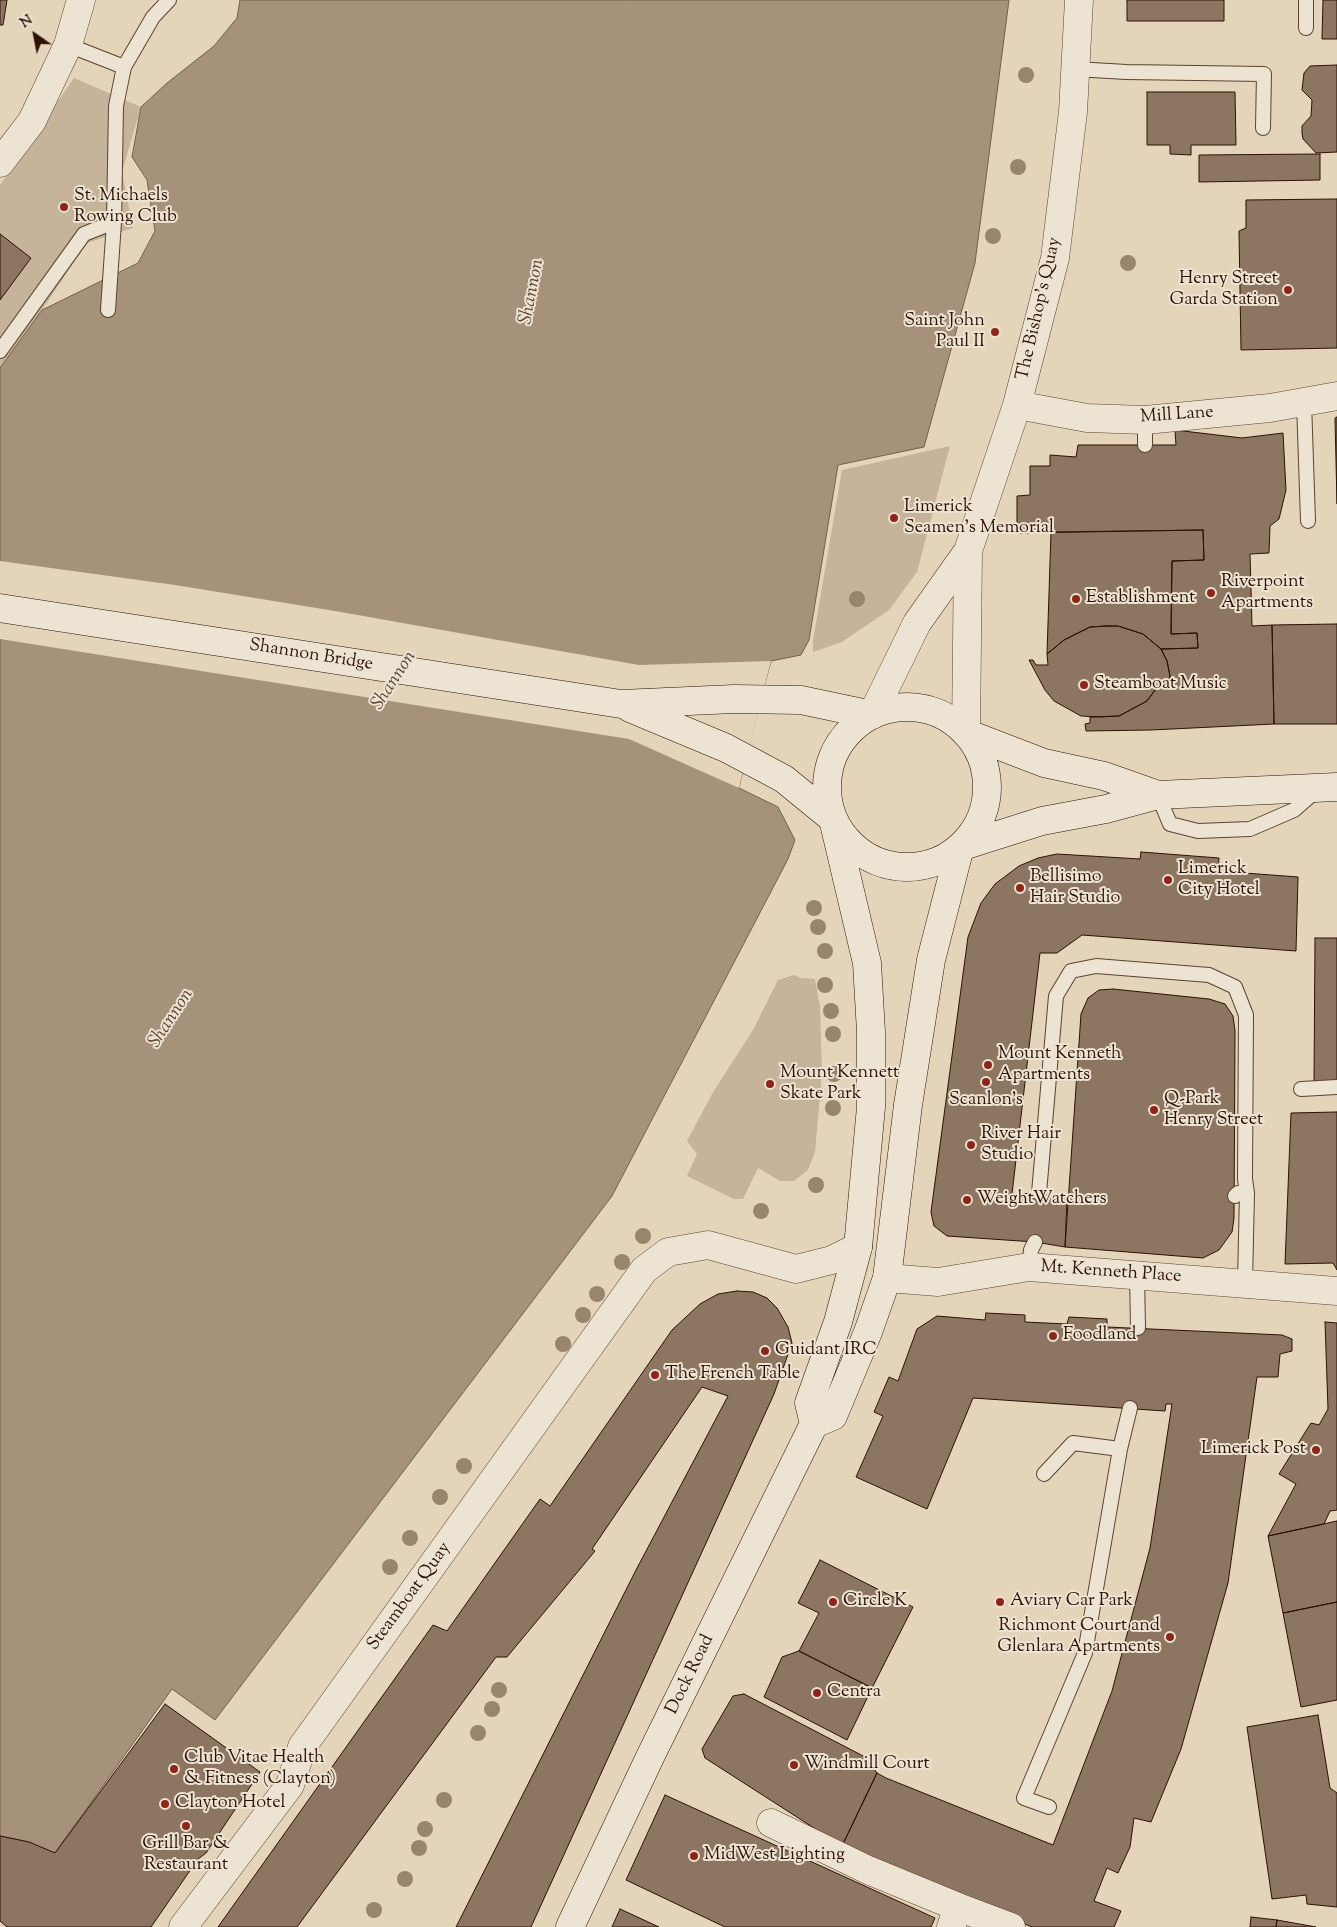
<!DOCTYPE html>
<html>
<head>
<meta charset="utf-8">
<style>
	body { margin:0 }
	#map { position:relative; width:1337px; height:1927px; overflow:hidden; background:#e4d4b9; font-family:"Sorts Mill Goudy",serif }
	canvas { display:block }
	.north { position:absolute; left:10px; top:10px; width:50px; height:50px; -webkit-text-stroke:4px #ede3d2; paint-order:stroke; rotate:327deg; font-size:14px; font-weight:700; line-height:20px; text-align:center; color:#2d1104 }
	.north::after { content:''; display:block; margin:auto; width:18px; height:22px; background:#2d1104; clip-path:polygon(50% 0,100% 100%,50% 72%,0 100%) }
</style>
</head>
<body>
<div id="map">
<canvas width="1337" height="1927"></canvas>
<div class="north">N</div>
</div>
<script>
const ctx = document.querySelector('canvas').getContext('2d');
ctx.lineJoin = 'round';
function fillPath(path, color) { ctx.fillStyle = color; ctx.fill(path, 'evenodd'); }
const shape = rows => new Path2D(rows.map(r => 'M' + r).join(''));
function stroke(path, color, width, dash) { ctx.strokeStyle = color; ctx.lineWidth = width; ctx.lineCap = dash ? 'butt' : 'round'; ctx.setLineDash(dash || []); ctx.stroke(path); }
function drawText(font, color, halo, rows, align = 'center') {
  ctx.font = font + ' "Sorts Mill Goudy",serif'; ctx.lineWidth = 4; ctx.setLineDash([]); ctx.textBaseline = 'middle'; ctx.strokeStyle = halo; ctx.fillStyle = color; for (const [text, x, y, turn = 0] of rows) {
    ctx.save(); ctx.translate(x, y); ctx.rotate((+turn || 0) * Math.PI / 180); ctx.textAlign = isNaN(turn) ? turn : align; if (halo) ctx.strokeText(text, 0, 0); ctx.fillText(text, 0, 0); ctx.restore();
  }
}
fillPath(shape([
	[74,78,141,107,122,172,133,228,87,243,42,310,0,368,0,185],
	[950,446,917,572,889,610,842,642,813,652,813,640,842,470],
	[794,975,801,978,815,979,820,1006,822,1073,815,1152,808,1170,794,1181,780,1181,758,1168,743,1199,734,1199,687,1176,697,1154,687,1141,712,1094,753,1030,778,980]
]), '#c5b39a');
const water = shape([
	[240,0,1009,0,975,263,924,447,838,465,809,640,801,655,771,661,751,737,739,788,778,807,795,840,788,859,612,1196,215,1720,172,1689,55,1853,29,1842,0,1836,0,368,42,310,138,263,155,231,147,180,132,157,141,107,167,83,214,46,237,18,240,0]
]);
fillPath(water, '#a6927b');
stroke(water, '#765e4b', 1);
fillPath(shape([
	[0,561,175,585,335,611,639,665,771,661,739,788,629,739,0,639]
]), '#e4d4b9');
const building = shape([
	[0,0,7,0,3,25,0,25,0,0],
	[1127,0,1224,0,1224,21,1127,21,1127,0],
	[1323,0,1337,0,1337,39,1322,39,1323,0],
	[1337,65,1337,152,1316,153,1303,139,1302,133,1302,126,1311,116,1312,100,1302,90,1304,73,1310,66,1337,65],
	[1147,92,1235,92,1236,145,1191,145,1191,155,1170,154,1170,145,1147,145,1147,92],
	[1320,154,1320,180,1199,182,1199,155,1320,154],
	[1337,199,1337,348,1241,350,1239,231,1246,228,1246,200,1337,199],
	[0,234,31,258,0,300,0,234],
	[1337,417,1337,504,1335,418,1337,417],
	[1175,430,1242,438,1283,433,1286,490,1279,519,1270,526,1269,553,1250,554,1252,626,1272,625,1274,724,1151,730,1086,731,1085,724,1090,723,1090,717,1119,716,1147,701,1158,686,1166,689,1170,676,1167,661,1161,649,1198,648,1197,633,1171,634,1172,561,1204,560,1203,530,1017,533,1017,496,1030,495,1030,466,1050,466,1050,455,1076,457,1078,445,1176,445,1175,430],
	[1203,530,1204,560,1172,561,1171,634,1197,633,1198,648,1161,649,1143,634,1118,626,1106,626,1090,627,1064,640,1047,654,1051,532,1203,530],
	[1337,624,1337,724,1274,724,1272,625,1337,624],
	[1106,626,1118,626,1143,634,1161,649,1167,661,1170,676,1166,689,1158,686,1147,701,1119,716,1099,717,1081,716,1054,701,1045,690,1029,660,1033,660,1036,665,1048,665,1047,654,1064,640,1090,627,1106,626],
	[1141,852,1219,858,1218,871,1298,877,1296,951,1082,935,1057,953,1040,953,1012,1194,1039,1193,1067,1199,1065,1247,1035,1242,947,1236,934,1226,931,1212,968,937,981,903,995,884,1019,866,1038,858,1057,854,1140,859,1141,852],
	[1315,938,1337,938,1337,1083,1314,1084,1315,938],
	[1113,989,1209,999,1225,1004,1233,1016,1235,1031,1234,1218,1232,1232,1219,1250,1203,1258,1065,1247,1081,1014,1088,998,1099,990,1113,989],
	[1337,1112,1337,1270,1333,1263,1285,1264,1291,1113,1337,1112],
	[737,1291,753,1292,767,1298,777,1308,788,1327,792,1343,774,1394,531,1927,456,1927,636,1570,728,1396,702,1387,592,1549,595,1551,507,1657,496,1657,297,1927,218,1927,433,1625,447,1631,540,1499,550,1506,672,1330,700,1304,718,1294,737,1291],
	[986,1313,1025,1315,1025,1322,1067,1324,1069,1317,1107,1319,1107,1327,1282,1335,1292,1339,1292,1351,1280,1354,1278,1377,1257,1377,1228,1583,1181,1749,1151,1822,1134,1818,1130,1847,1118,1873,1107,1868,1094,1901,1121,1911,1114,1927,1032,1927,842,1846,877,1773,886,1778,1053,1845,1112,1691,1150,1548,1172,1404,1166,1404,1165,1411,973,1398,927,1509,856,1477,883,1416,874,1412,889,1377,898,1381,917,1329,937,1316,985,1320,986,1313],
	[1325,1322,1337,1323,1337,1510,1330,1511,1324,1524,1268,1536,1296,1484,1279,1474,1311,1423,1319,1425,1328,1409,1325,1322],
	[1337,1521,1337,1602,1283,1613,1268,1536,1337,1521],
	[820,1560,913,1607,872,1688,799,1651,819,1613,798,1603,820,1560],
	[1337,1602,1337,1700,1301,1707,1283,1613,1337,1602],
	[799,1651,872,1688,847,1740,764,1697,782,1657,799,1651],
	[744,1694,865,1757,877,1773,842,1846,705,1758,702,1749,733,1696,744,1694],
	[165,1704,260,1772,206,1853,198,1859,151,1927,7,1927,0,1921,0,1836,29,1842,55,1853,165,1704],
	[1318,1715,1330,1788,1337,1793,1337,1907,1307,1904,1306,1895,1272,1899,1247,1727,1318,1715],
	[665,1795,935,1918,931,1927,725,1927,626,1880,665,1795],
	[620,1909,659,1927,612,1927,620,1909],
	[1251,1917,1277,1920,1276,1927,1250,1927,1251,1917],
	[1277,1920,1316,1927,1276,1927,1277,1920]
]);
fillPath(building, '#8c7662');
stroke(building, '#2d1104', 1);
const service = shape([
	[1306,28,1306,0],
	[68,45,124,67],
	[1075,69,1126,72,1264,74,1263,128],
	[108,310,114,222,116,106,124,67,153,17,169,0],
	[0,351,84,234,114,222],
	[1304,402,1308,521],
	[1145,420,1145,445],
	[1158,795,1170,824,1198,831,1250,829,1294,810,1317,790],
	[1301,1089,1337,1087],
	[1039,1193,1056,996,1071,971,1096,966,1209,975,1235,987,1246,1015,1245,1179,1247,1193,1245,1283],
	[1235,1196,1238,1193,1247,1193],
	[1029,1267,1031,1250,1035,1242],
	[1137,1275,1138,1328],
	[1044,1474,1073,1443,1120,1449],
	[1049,1807,1024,1798,1085,1653,1120,1449,1130,1408]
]);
const minor = shape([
	[0,163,32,121,68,45,81,0],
	[1017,405,1087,418,1145,420,1270,408,1337,396],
	[872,715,917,623,968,551,1017,405,1055,258,1073,112,1079,0],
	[966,733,968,551],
	[887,1278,938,1282,1029,1267,1337,1291],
	[771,1823,868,1870,958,1907],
	[183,1927,290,1785,302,1747,644,1270,668,1252,708,1245,796,1269,832,1260,858,1247],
	[951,1927,958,1907,1011,1927]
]);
const secondary = shape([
	[0,608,621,704,734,699,801,700,872,715],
	'827 787a80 80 0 1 1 160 0a80 80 0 1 1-160 0Z',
	[630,708,726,748,784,779,833,819],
	[966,733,1044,763,1104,776,1158,795],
	[960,847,1042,821,1106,809,1158,795,1337,787],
	[814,1424,833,1416,868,1332,887,1278,908,1105,931,960,960,847],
	[570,1927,650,1757,814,1424,809,1403,838,1322,858,1247,871,1107,871,1032,867,963,833,819]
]);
stroke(service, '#5b4231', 16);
stroke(minor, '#5b4231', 29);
stroke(secondary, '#2d1104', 29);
stroke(service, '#ede3d2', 14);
stroke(minor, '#ede3d2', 28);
stroke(secondary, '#ede3d2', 28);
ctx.fillStyle = '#99846e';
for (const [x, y] of [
	[1026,75],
	[1018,167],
	[993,236],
	[1128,263],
	[857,599],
	[814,908],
	[818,927],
	[825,951],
	[825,985],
	[831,1011],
	[833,1034],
	[834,1074],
	[833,1108],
	[816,1185],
	[761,1211],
	[643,1236],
	[622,1262],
	[597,1294],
	[583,1315],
	[563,1344],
	[464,1466],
	[440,1497],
	[410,1538],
	[390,1567],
	[499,1690],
	[492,1709],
	[478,1733],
	[444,1800],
	[425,1829],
	[419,1848],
	[405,1879],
	[374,1910]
]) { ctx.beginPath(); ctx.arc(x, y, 8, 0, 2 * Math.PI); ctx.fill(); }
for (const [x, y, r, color] of [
	[64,207,5,"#8f2418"],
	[1288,290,5,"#8f2418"],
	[995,332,5,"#8f2418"],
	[894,518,5,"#8f2418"],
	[1211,593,5,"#8f2418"],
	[1076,599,5,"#8f2418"],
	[1084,685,5,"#8f2418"],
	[1168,880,5,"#8f2418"],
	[1020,888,5,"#8f2418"],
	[988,1065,5,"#8f2418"],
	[986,1082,5,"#8f2418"],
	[770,1084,5,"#8f2418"],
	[1154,1110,5,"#8f2418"],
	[971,1145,5,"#8f2418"],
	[967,1200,5,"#8f2418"],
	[1053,1336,5,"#8f2418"],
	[765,1351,5,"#8f2418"],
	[655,1375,5,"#8f2418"],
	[1316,1450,5,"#8f2418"],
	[833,1602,5,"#8f2418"],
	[1000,1602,5,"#8f2418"],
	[1170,1637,5,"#8f2418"],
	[817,1693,5,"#8f2418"],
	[794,1765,5,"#8f2418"],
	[174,1769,5,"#8f2418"],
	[165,1804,5,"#8f2418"],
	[186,1826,5,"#8f2418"],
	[694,1856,5,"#8f2418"]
]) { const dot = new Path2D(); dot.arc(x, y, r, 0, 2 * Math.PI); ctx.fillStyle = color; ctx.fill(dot); stroke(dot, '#ede3d2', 2); }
drawText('18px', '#2d1104', '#ede3d2', [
	["St. Michaels",74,197],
	["Rowing Club",74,218],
	["Henry Street",1278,280,"right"],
	["Garda Station",1278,301,"right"],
	["Saint John",985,322,"right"],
	["Paul II",985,343,"right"],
	["Limerick",904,508],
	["Seamen's Memorial",904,529],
	["Riverpoint",1221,583],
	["Apartments",1221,604],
	["Establishment",1086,599],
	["Steamboat Music",1094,685],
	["Limerick",1178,870],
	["City Hotel",1178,891],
	["Bellisimo",1030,878],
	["Hair Studio",1030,899],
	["Mount Kenneth",998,1055],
	["Apartments",998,1076],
	["Mount Kennett",780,1074],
	["Skate Park",780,1095],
	["Q-Park",1164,1100],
	["Henry Street",1164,1121],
	["Scanlon's",986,1101,"center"],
	["River Hair",981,1135],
	["Studio",981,1156],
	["WeightWatchers",977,1200],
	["Foodland",1063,1336],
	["Guidant IRC",775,1351],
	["The French Table",665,1375],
	["Limerick Post",1306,1450,"right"],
	["Circle K",843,1602],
	["Aviary Car Park",1010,1602],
	["Richmont Court and",1160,1627,"right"],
	["Glenlara Apartments",1160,1648,"right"],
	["Centra",827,1693],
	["Club Vitae Health",184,1759],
	["& Fitness (Clayton)",184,1780],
	["Windmill Court",804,1765],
	["Clayton Hotel",175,1804],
	["Grill Bar &",186,1845,"center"],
	["Restaurant",186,1866,"center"],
	["MidWest Lighting",704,1856]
], 'left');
drawText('18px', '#2d1104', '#ede3d2', [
	["The Bishop's Quay",1040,309,-77],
	["Mill Lane",1177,416,-4],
	["Shannon Bridge",311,656,9],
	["Mt. Kenneth Place",1111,1273,4],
	["Steamboat Quay",410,1597,-54],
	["Dock Road",691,1675,-64]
]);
drawText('italic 19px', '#5d4534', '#ede3d2', [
	["Shannon",533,292,-79],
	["Shannon",395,681,-57],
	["Shannon",172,1019,-57]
]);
</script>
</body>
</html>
